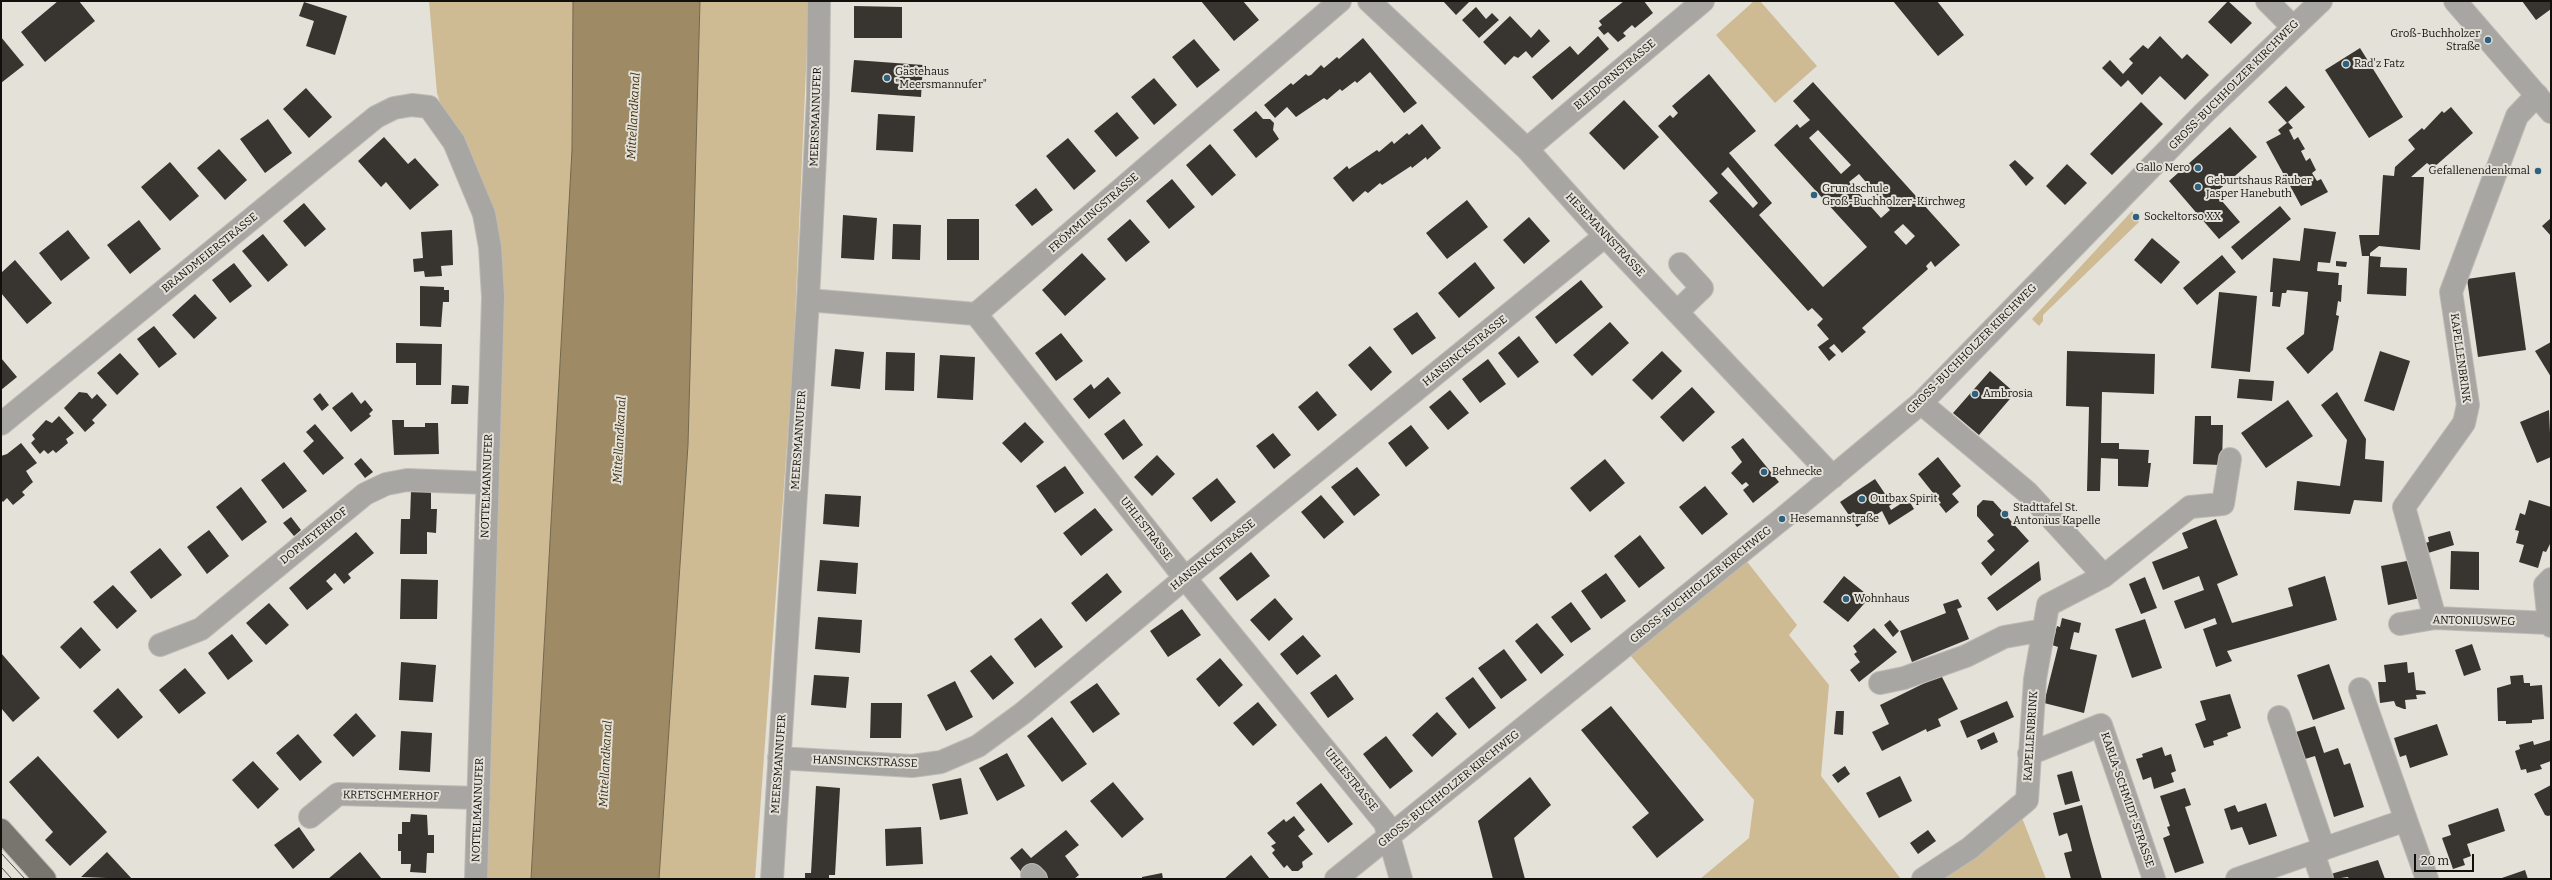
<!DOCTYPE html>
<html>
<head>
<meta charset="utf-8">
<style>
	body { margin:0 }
	#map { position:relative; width:2552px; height:880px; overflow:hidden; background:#e4e1d9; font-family:Bitter,serif }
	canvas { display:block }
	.frame { position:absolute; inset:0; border:2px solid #11100d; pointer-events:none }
	.scale { position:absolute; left:2414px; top:854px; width:60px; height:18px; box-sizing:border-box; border:2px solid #11100d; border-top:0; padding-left:5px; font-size:12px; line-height:14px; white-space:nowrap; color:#11100d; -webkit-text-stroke:3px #e4e1d9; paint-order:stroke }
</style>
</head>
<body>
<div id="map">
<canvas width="2552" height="880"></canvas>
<div class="frame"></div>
<div class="scale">20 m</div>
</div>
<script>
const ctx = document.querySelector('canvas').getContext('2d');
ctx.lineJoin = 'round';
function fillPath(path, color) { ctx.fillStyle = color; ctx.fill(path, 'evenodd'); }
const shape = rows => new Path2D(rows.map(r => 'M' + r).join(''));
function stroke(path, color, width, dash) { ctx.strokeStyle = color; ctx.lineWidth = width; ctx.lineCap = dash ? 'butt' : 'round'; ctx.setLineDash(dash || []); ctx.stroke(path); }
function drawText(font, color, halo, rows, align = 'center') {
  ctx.font = font + ' Bitter,serif'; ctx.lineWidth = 4; ctx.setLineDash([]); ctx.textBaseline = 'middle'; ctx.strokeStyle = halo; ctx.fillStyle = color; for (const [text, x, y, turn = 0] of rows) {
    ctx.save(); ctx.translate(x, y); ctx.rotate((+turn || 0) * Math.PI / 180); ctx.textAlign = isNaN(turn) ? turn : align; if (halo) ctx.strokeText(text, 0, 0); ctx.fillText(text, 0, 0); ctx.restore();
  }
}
fillPath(shape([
	[429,1,573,1,572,150,531,879,486,879,502,297,437,93],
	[700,1,809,1,793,363,755,879,659,879,688,445],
	[1754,1,1760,1,1817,66,1775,103,1716,35],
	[2132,211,2139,222,2043,315,2043,321,2039,326,2032,319],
	[1745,559,1797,625,1789,635,1829,685,1821,776,1901,879,1700,879,1749,838,1754,800,1630,655],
	[2015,800,2046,879,1910,879,1971,838]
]), '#cebb94');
const water = shape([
	[573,1,700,1,688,445,659,879,531,879,572,150,573,1]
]);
fillPath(water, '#9e8b65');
stroke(water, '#74664b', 1);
fillPath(shape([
	[58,1,79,1,95,21,45,62,21,32],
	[1201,1,1243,1,1259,20,1234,41],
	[1443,1,1470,1,1456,15],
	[1624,1,1644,1,1653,13,1635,28,1632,25,1623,33,1626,36,1618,42,1608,32,1604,35,1598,28,1602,25,1599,21],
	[1893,1,1937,1,1964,35,1938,56],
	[2228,1,2252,23,2231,44,2208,22],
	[2522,1,2551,1,2551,9,2536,20],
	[304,2,347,16,335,55,306,46,314,21,299,16],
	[854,6,902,7,902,38,854,38],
	[1476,7,1486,19,1492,13,1499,20,1479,38,1462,20],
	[1510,16,1531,38,1539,29,1550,41,1532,58,1526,51,1518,58,1514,56,1505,65,1483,42],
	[1598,36,1609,49,1552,100,1532,77,1570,46,1578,55],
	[2160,36,2182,59,2187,54,2209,75,2185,100,2160,76,2142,95,2128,80,2121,87,2102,68,2110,60,2123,74,2133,63,2129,59,2143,45,2148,49],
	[1,37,24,65,1,83],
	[1363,38,1417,103,1404,113,1370,72,1357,83,1355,81,1342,91,1340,89,1327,100,1324,98,1296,117,1287,107,1275,118,1264,105,1291,83,1293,85,1306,74,1308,76,1311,75,1321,65,1324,68,1337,57,1339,59],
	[1194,39,1220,70,1197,88,1172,57],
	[2360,48,2403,117,2369,138,2325,70],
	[854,60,923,65,921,97,851,92],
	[1709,74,1756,131,1729,153,1772,203,1759,215,1823,287,1867,247,1774,145,1797,124,1800,128,1810,120,1793,101,1813,82,1960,245,1935,267,1931,261,1926,266,1928,269,1862,328,1866,332,1842,353,1834,344,1829,348,1836,355,1829,361,1818,347,1829,339,1817,325,1823,319,1812,308,1808,311,1709,201,1718,193,1658,126,1670,115,1673,118,1678,113,1672,106],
	[1818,130,1851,165,1841,174,1809,138],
	[1728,167,1758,203,1753,208,1721,174],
	[1859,174,1890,210,1881,218,1849,182],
	[1903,224,1915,236,1906,245,1894,232],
	[1154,78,1177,105,1154,125,1131,97],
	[2286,86,2305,107,2287,123,2268,102],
	[306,88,332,117,309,138,283,109],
	[1624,100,1659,137,1624,170,1589,133],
	[2141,102,2163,124,2112,175,2090,154],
	[2451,107,2473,133,2433,168,2427,163,2411,177,2424,177,2420,250,2379,246,2370,253,2370,256,2362,256,2359,235,2379,235,2383,175,2394,176,2395,167,2415,149,2408,140,2422,128,2424,130,2442,111,2444,113],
	[1256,111,1263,119,1270,119,1274,123,1273,130,1279,139,1256,158,1233,130],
	[1117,112,1139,138,1116,157,1094,131],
	[878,114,915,116,913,152,876,150],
	[268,119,292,153,265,173,240,139],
	[2288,122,2293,128,2289,130,2294,140,2298,137,2305,149,2301,151,2306,161,2310,158,2316,170,2312,173,2317,181,2321,179,2328,192,2301,206,2266,142,2281,134,2278,130],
	[1422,124,1441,148,1427,160,1426,157,1412,168,1411,166,1382,185,1380,183,1368,193,1365,191,1353,202,1333,178,1347,166,1349,169,1377,150,1379,152,1392,141,1394,144,1407,133,1409,135],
	[2230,127,2257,157,2215,193,2240,222,2219,239,2169,181],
	[384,137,408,164,415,158,439,185,410,210,386,182,381,187,358,161],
	[1068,138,1096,171,1074,190,1046,156],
	[1210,144,1236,175,1212,196,1186,165],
	[219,149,247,180,225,200,197,168],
	[2015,160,2034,178,2026,186,2009,165],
	[170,162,199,196,170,221,141,187],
	[2067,164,2087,183,2065,205,2046,186],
	[1172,179,1195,207,1169,229,1146,201],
	[1036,188,1053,210,1032,226,1015,205],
	[1467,200,1488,227,1447,259,1426,233],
	[304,203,326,229,305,247,283,221],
	[2280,206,2291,219,2242,260,2231,247],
	[843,215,877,218,874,260,841,258],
	[1529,217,1550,241,1524,264,1503,240],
	[2551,218,2551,236,2542,226],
	[947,219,979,219,979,260,947,260],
	[1130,219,1150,242,1126,262,1107,239],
	[139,220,161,249,130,274,107,245],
	[893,224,921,225,920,260,892,259],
	[2304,228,2336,232,2330,263,2318,262,2317,271,2339,273,2338,285,2342,285,2341,302,2338,301,2336,315,2339,316,2333,350,2308,374,2286,348,2304,334,2308,292,2287,290,2286,293,2282,293,2280,307,2272,306,2273,292,2270,292,2273,258,2300,261],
	[68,230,90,258,61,281,39,253],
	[452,230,453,265,441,266,442,276,425,277,424,271,414,272,413,259,423,258,421,232],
	[263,234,288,265,268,282,242,251],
	[2152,238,2180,262,2161,284,2134,260],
	[1082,253,1106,279,1065,316,1042,290],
	[2222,255,2236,272,2197,305,2183,288],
	[2369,256,2381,257,2380,267,2407,268,2406,296,2367,294],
	[15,260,52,303,27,324,1,293,1,273],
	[2336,261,2347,262,2346,267,2336,266],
	[1475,262,1495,288,1459,318,1438,293],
	[234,263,252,286,230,303,212,280],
	[2515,272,2526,350,2478,357,2467,279],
	[1581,280,1603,307,1556,344,1535,317],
	[420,286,444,287,444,290,449,290,449,302,443,302,441,327,420,326],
	[2219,292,2257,296,2250,372,2211,368],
	[195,294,217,318,194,339,172,315],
	[1417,312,1436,338,1412,355,1393,329],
	[1610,322,1629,343,1592,376,1573,355],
	[154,326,177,354,159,368,137,339],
	[1061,333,1083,361,1056,381,1035,353],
	[1519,336,1539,362,1518,378,1498,353],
	[2551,342,2551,377,2535,351],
	[396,343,442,344,441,385,416,385,416,363,396,363],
	[1370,346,1392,372,1371,391,1348,365],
	[835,349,864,352,860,389,831,386],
	[1662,351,1682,371,1652,400,1632,380],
	[2067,351,2155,354,2154,394,2102,392,2101,443,2119,443,2119,449,2149,450,2148,463,2151,463,2148,487,2118,486,2118,459,2101,458,2100,491,2087,491,2089,407,2066,406],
	[2380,351,2410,361,2394,411,2364,401],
	[886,352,915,353,914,391,885,390],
	[120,353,139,374,117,395,97,373],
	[940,355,975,357,973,400,937,398],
	[1,358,17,377,1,390],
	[1488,359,1506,384,1480,403,1462,379],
	[1990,371,2015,393,1979,435,1953,413],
	[1108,377,1121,393,1089,419,1073,399,1091,384,1094,389],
	[2239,379,2274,381,2272,401,2237,398],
	[452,385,469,386,468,404,451,404],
	[1692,387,1715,412,1683,442,1660,417],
	[1450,390,1469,413,1448,430,1429,407],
	[1317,391,1337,415,1318,431,1298,407],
	[79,392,87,393,92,399,97,394,107,405,92,420,95,423,85,432,64,408],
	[352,392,361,404,365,400,373,410,369,414,371,416,351,432,332,408],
	[2337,392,2366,439,2365,459,2384,461,2382,502,2354,500,2350,514,2294,510,2297,481,2340,486,2347,440,2321,405],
	[320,393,329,405,322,411,313,399],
	[2288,400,2313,436,2266,468,2241,433],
	[2549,410,2551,457,2537,463,2520,422],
	[59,416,74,433,66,439,68,443,56,453,53,450,48,454,44,450,40,454,31,443,35,439,32,435,46,420,52,423],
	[2195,416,2211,416,2211,425,2223,425,2222,465,2193,464],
	[1124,419,1143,445,1123,460,1104,434],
	[392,420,404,420,404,427,425,427,425,423,438,423,439,454,394,455],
	[1025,422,1044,442,1021,463,1002,443],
	[315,424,344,458,323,475,303,451,314,441,306,432],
	[1411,425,1429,448,1406,467,1388,443],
	[1273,433,1291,455,1274,469,1256,446],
	[1743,438,1779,482,1753,503,1743,490,1749,485,1746,482,1742,485,1731,473,1742,462,1731,447],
	[21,443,37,463,26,471,33,482,22,492,25,495,13,505,7,498,3,502,1,500,1,456,7,454],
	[1157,455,1175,474,1152,496,1134,477],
	[1938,457,1961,486,1952,494,1959,502,1946,513,1939,504,1941,503,1918,474],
	[361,458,373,472,365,478,354,464],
	[1605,459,1625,483,1590,512,1570,488],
	[284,462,307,491,283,509,261,480],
	[1065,466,1084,493,1055,513,1036,486],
	[1357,467,1380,495,1354,516,1331,487],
	[1217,478,1236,502,1211,522,1192,498],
	[1875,479,1892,504,1889,506,1891,510,1908,499,1914,509,1889,525,1882,511,1857,527,1840,502],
	[1705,486,1728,514,1702,535,1679,507],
	[241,487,267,522,242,541,216,507],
	[411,491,431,492,431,509,437,509,436,533,427,532,427,554,400,554,401,519,410,519],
	[825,494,861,496,859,527,823,524],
	[1321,495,1344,522,1324,539,1301,512],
	[1983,500,1993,501,2029,541,1991,576,1981,563,1995,550,1987,541,1994,535,1977,516,1977,506],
	[2529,500,2551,507,2551,542,2546,552,2543,551,2538,568,2519,562,2524,545,2516,543,2519,531,2515,530,2520,513,2525,515],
	[1095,508,1113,530,1081,556,1063,533],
	[291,517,301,530,294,536,283,523],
	[2216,519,2238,575,2217,584,2232,623,2293,606,2288,588,2325,576,2337,620,2227,651,2232,661,2216,667,2203,629,2217,624,2215,618,2185,629,2174,601,2204,590,2199,576,2163,590,2152,562,2188,548,2182,533],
	[209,530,229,556,207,574,187,547],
	[2450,531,2454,545,2428,553,2425,543,2429,542,2428,537],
	[356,532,374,553,348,574,351,578,344,584,335,573,326,581,333,589,307,610,289,588],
	[1640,535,1665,568,1639,588,1614,556],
	[160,548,182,575,151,599,130,572],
	[2451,551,2479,552,2479,590,2450,589],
	[1251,552,1270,576,1237,601,1219,578],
	[820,560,858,563,856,594,817,591],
	[2412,560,2420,598,2388,605,2381,566],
	[2039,561,2041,580,1997,611,1987,598],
	[1107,573,1122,592,1086,622,1071,603],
	[1606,573,1626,601,1601,619,1581,591],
	[1844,576,1870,597,1848,622,1823,602],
	[2145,577,2157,608,2141,614,2129,584],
	[401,579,438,580,437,619,400,619],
	[113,585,137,611,117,629,93,602],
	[1275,598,1293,619,1269,641,1250,620],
	[1958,599,1962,607,1957,609,1969,639,1912,662,1900,631,1946,613,1943,604],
	[1571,602,1591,629,1571,643,1551,617],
	[269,603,289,625,266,645,246,623],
	[1182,609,1201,635,1168,657,1150,631],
	[818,617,862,620,860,653,815,649],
	[1041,618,1063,647,1035,668,1014,639],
	[2062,618,2081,623,2079,633,2074,632,2070,649,2097,655,2084,713,2044,703,2058,647,2052,645,2057,626,2060,627],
	[2145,619,2162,668,2132,678,2115,629],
	[1890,620,1899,631,1893,637,1884,625],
	[1537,623,1564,655,1541,674,1515,641],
	[81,627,101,650,80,669,60,647],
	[1874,628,1897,652,1859,682,1850,670,1860,662,1854,654,1857,652,1853,646],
	[232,634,253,661,228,680,208,653],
	[1303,635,1321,656,1297,675,1280,654],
	[2472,644,2481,670,2464,676,2455,650],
	[1504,649,1527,680,1501,699,1478,668],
	[1,653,40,698,13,722,1,708],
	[991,655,1014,683,993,700,970,671],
	[1220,658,1243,685,1219,707,1196,679],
	[401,662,436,665,433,702,399,700],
	[2407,662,2408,673,2414,672,2416,690,2425,691,2426,694,2416,695,2417,699,2405,700,2406,709,2404,709,2396,706,2394,701,2380,703,2378,682,2386,682,2384,665],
	[2329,664,2345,709,2313,720,2297,675],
	[185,668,206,693,179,714,159,690],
	[1336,674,1354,699,1328,718,1310,693],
	[814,675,849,677,846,708,811,705],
	[1941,675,1958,709,1938,719,1941,726,1927,732,1926,729,1882,751,1872,732,1889,724,1880,705],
	[2523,675,2524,683,2530,683,2530,686,2542,685,2544,719,2532,720,2532,723,2506,724,2506,721,2498,721,2497,688,2511,684,2510,676],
	[1473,677,1496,708,1469,729,1445,698],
	[955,681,973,717,946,731,927,695],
	[1097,683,1120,714,1093,733,1070,702],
	[118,688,143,717,118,739,93,711],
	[2230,694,2241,728,2227,733,2228,736,2213,741,2214,745,2204,748,2195,724,2206,720,2200,701],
	[2007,701,2014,717,1967,738,1960,721],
	[1258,702,1277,725,1253,746,1233,723],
	[871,703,902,703,901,738,870,738],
	[1611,706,1704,820,1657,858,1632,827,1649,813,1581,730],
	[1836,711,1844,711,1843,735,1834,734],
	[1437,712,1457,734,1432,757,1412,735],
	[356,713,376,736,353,757,333,735],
	[1052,717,1087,764,1062,782,1027,736],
	[2437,724,2448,755,2410,768,2406,755,2400,757,2394,738],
	[2315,726,2324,753,2338,748,2344,765,2350,763,2364,807,2334,817,2315,756,2305,759,2296,732],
	[401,731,432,733,430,772,399,770],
	[1994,732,1998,742,1981,750,1977,740],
	[298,734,322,762,300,781,276,753],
	[1386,736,1413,771,1390,789,1363,754],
	[2551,740,2551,761,2540,765,2542,769,2527,773,2526,769,2521,770,2515,751,2520,749,2519,745,2533,741,2534,745],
	[2162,747,2165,756,2171,754,2176,771,2171,773,2174,782,2154,789,2151,777,2143,780,2136,759,2143,757,2142,754],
	[1007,753,1025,786,997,801,979,768],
	[38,756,107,832,70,866,45,840,53,832,9,782],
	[253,761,279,789,258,809,232,780],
	[1845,766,1850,774,1838,783,1832,775],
	[2072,771,2080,801,2065,805,2057,775],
	[1900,776,1912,801,1879,818,1866,793],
	[1530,777,1551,805,1514,838,1525,879,1493,879,1478,821],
	[961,778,968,814,940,820,932,784],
	[1113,782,1144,819,1122,838,1090,801],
	[1321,783,1353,824,1328,843,1296,803],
	[2551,785,2551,815,2548,816,2545,815,2534,794],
	[816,786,840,788,835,875,829,875,829,879,805,879,805,873,811,873],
	[2185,788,2191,805,2185,807,2204,863,2175,873,2163,838,2170,835,2167,827,2170,826,2160,796],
	[2266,803,2277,836,2249,845,2242,827,2231,830,2224,809,2235,805,2238,812],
	[2082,805,2090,836,2102,879,2071,879,2070,875,2064,853,2072,851,2070,842,2067,833,2059,836,2053,813],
	[2498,808,2505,831,2467,844,2471,856,2463,859,2465,865,2453,869,2442,838,2451,835,2448,825],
	[411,814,427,815,428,835,434,835,434,853,427,853,426,873,410,872,411,864,401,864,401,851,398,851,398,834,402,834,402,822,410,822],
	[1294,816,1305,830,1298,836,1313,854,1302,862,1303,867,1298,871,1292,871,1287,865,1284,868,1272,853,1275,850,1271,846,1276,843,1267,833,1284,819,1286,822],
	[299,827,315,850,293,869,274,845],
	[921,827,923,864,886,866,885,829],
	[1066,830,1079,845,1065,856,1079,875,1074,879,1045,879,1033,864,1022,873,1010,858,1022,848,1031,858],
	[1928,830,1936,841,1918,854,1910,843],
	[107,852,132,879,81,877],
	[360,852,381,878,328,879],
	[1251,855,1270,879,1224,879],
	[2378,860,2385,879,2349,879,2348,877,2333,879,2331,874],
	[2525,870,2528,879,2499,879],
	[1162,873,1163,879,1142,879,1142,877]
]), '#383530');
const minor = shape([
	[1369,1,1527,149,1605,236,1833,477],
	[2267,1,2292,26],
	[2455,1,2551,112],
	[1527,149,1703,1],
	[808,300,976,314,1340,1],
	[1677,312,1702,288,1680,264],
	[976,314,1185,578,1385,823,1401,879],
	[1921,403,2028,493,2104,576],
	[1,424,376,117,394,108,412,105,429,107,454,142,484,214,490,247,493,297,476,879],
	[2435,618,2404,507,2464,423,2468,405,2451,292,2517,116,2537,95],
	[2549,623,2545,585,2551,579],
	[2400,624,2435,618,2549,623,2551,626],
	[160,645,201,629,365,494,386,484,407,480,487,483],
	[1880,683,1904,678,1966,656,2004,637,2044,630],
	[2360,689,2406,820],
	[2279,717,2324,849],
	[2029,754,2101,725,2154,879],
	[779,758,912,766,941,762,978,746,1023,713,1185,578,1605,236],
	[310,817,338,794,479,798],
	[2313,853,2322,879],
	[1032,875,1036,879],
	[772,879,808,300,818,96,819,1],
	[1336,879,1782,519,1921,403,2204,113,2321,1],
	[1923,879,1970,848,2027,800,2035,679,2048,605,2104,576,2190,507,2223,504,2230,459],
	[2237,879,2406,820,2427,879]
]);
const major = shape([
	[1,830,45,879]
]);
stroke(minor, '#bebbb4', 24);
stroke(major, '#bebbb4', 24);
stroke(minor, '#a8a6a3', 22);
stroke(major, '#78756f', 22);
stroke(shape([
	[1,853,25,879],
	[1,867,12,879]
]), '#504e4a', 1);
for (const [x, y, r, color] of [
	[2488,40,4,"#2d617e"],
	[2346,64,4,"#2d617e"],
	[887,78,4,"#2d617e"],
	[2198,168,4,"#2d617e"],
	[2538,171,4,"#2d617e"],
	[2198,187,4,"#2d617e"],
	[1814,195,4,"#2d617e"],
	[2136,217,4,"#2d617e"],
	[1975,394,4,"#2d617e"],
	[1764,472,4,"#2d617e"],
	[1862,499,4,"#2d617e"],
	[2005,514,4,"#2d617e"],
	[1782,519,4,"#2d617e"],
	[1846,599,4,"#2d617e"]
]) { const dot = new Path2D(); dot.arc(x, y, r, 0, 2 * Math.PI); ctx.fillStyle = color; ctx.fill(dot); stroke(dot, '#e4e1d9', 1.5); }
drawText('11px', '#11100d', '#e4e1d9', [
	["Groß-Buchholzer",2480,34,"right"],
	["Straße",2480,47,"right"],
	["Rad'z Fatz",2354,64],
	["Gästehaus",895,72],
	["\"Meersmannufer\"",895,85],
	["Gallo Nero",2190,168,"right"],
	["Gefallenendenkmal",2530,171,"right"],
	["Geburtshaus Räuber",2206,181],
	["Jasper Hanebuth",2206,194],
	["Grundschule",1822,189],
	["Groß-Buchholzer-Kirchweg",1822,202],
	["Sockeltorso XX",2144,217],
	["Ambrosia",1983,394],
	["Behnecke",1772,472],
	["Outbax Spirit",1870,499],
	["Stadttafel St.",2013,508],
	["Antonius Kapelle",2013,521],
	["Hesemannstraße",1790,519],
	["Wohnhaus",1854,599]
], 'left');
drawText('11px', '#11100d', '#e4e1d9', [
	["BLEIDORNSTRASSE",1615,75,-40],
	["GROSS-BUCHHOLZER KIRCHWEG",2234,85,-45],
	["MEERSMANNUFER",816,117,-88],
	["FRÖMMLINGSTRASSE",1094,213,-41],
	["HESEMANNSTRASSE",1605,235,47],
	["BRANDMEIERSTRASSE",210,253,-39],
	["GROSS-BUCHHOLZER KIRCHWEG",1972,349,-45],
	["HANSINCKSTRASSE",1465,351,-39],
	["KAPELLENBRINK",2460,358,82],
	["MEERSMANNUFER",799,440,-86],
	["NOTTELMANNUFER",487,486,-88],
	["UHLESTRASSE",1146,529,52],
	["DOPMEYERHOF",314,536,-39],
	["HANSINCKSTRASSE",1213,555,-39],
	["GROSS-BUCHHOLZER KIRCHWEG",1701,585,-39],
	["ANTONIUSWEG",2474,621,1],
	["KAPELLENBRINK",2031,736,-86],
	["HANSINCKSTRASSE",865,762,2],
	["MEERSMANNUFER",779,764,-86],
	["UHLESTRASSE",1351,780,51],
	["GROSS-BUCHHOLZER KIRCHWEG",1449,789,-39],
	["KRETSCHMERHOF",391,796,1],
	["KARLA-SCHMIDT-STRASSE",2127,800,71],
	["NOTTELMANNUFER",478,810,-88]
]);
drawText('italic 12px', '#3d2f0e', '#e4e1d9', [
	["Mittellandkanal",634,116,-87],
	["Mittellandkanal",620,440,-87],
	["Mittellandkanal",606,764,-87]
]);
</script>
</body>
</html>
